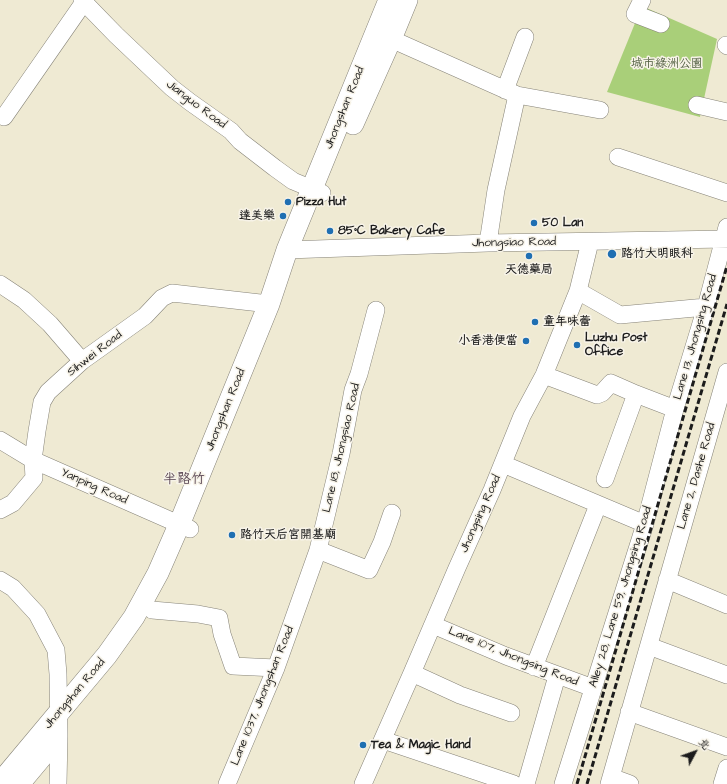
<!DOCTYPE html>
<html>
<head>
<meta charset="utf-8">
<style>
	body { margin:0 }
	#map { position:relative; width:727px; height:784px; overflow:hidden; background:#efead3; font-family:"Architects Daughter","LXGW WenKai TC",sans-serif }
	canvas { display:block }
	.north { position:absolute; left:675px; top:732px; width:40px; height:40px; -webkit-text-stroke:3px #f7f3e8; paint-order:stroke; rotate:49deg; font-size:11px; font-weight:700; line-height:16px; text-align:center; color:#1c1c1c }
	.north::after { content:''; display:block; margin:auto; width:14px; height:18px; background:#1c1c1c; clip-path:polygon(50% 0,100% 100%,50% 72%,0 100%) }
</style>
</head>
<body>
<div id="map">
<canvas width="727" height="784"></canvas>
<div class="north">北</div>
</div>
<script>
const ctx = document.querySelector('canvas').getContext('2d');
ctx.lineJoin = 'round';
function fillPath(path, color) { ctx.fillStyle = color; ctx.fill(path, 'evenodd'); }
const shape = rows => new Path2D(rows.map(r => 'M' + r).join(''));
function stroke(path, color, width, dash) { ctx.strokeStyle = color; ctx.lineWidth = width; ctx.lineCap = dash ? 'butt' : 'round'; ctx.setLineDash(dash || []); ctx.stroke(path); }
function drawText(font, color, halo, rows, align = 'center') {
  ctx.font = font + ' "Architects Daughter","LXGW WenKai TC",sans-serif'; ctx.lineWidth = 3; ctx.setLineDash([]); ctx.textBaseline = 'middle'; ctx.strokeStyle = halo; ctx.fillStyle = color; for (const [text, x, y, turn = 0] of rows) {
    ctx.save(); ctx.translate(x, y); ctx.rotate((+turn || 0) * Math.PI / 180); ctx.textAlign = isNaN(turn) ? turn : align; if (halo) ctx.strokeText(text, 0, 0); ctx.fillText(text, 0, 0); ctx.restore();
  }
}
fillPath(shape([
	[642,6,717,39,700,117,607,92]
]), '#a9cf79');
const minor = shape([
	[82,0,116,35,172,88,190,102,231,131,240,141,275,168,293,181,322,193],
	[642,0,635,14,661,24],
	[391,39,517,95,600,110],
	[726,45,727,46],
	[505,90,525,37],
	[697,105,727,112],
	[4,117,84,2],
	[618,157,727,193],
	[488,243,496,190,517,95],
	[287,250,488,243,727,239],
	[0,284,24,300,50,324,82,361],
	[578,291,620,315,706,307],
	[544,375,597,395,602,393,611,383,636,394,675,409,706,307,727,227],
	[0,440,33,460,190,529],
	[503,464,645,524],
	[605,479,636,394],
	[0,510,13,503,34,478,33,460,37,431,42,402,48,392,82,361,145,316,162,298,172,293,269,304],
	[318,550,369,570,382,542,392,513],
	[0,580,13,588,37,614,56,650,58,674,59,735,58,784],
	[667,580,727,605],
	[152,610,198,614,219,618,222,634,233,666,276,668],
	[433,625,506,656,593,688],
	[649,646,727,675],
	[534,667,598,505],
	[412,673,460,695,511,713],
	[629,712,727,747],
	[383,740,514,784],
	[611,777,630,784],
	[227,784,276,668,318,550,341,454,353,390,359,374,376,310],
	[363,784,412,673,457,568,492,490,522,416,544,375,578,291,590,242],
	[526,784,557,676],
	[563,784,645,524,675,409],
	[609,784,727,372],
	[722,784,727,768]
]);
const major = shape([
	[353,124,391,39,407,0],
	[0,783,107,655,134,617,158,573,179,525,269,304,287,250,389,0],
	[19,784,55,741]
]);
stroke(minor, '#868378', 18);
stroke(major, '#868378', 22);
stroke(minor, '#fff', 17);
stroke(major, '#fff', 21);
stroke(shape([
	[577,784,727,266],
	[587,784,727,304]
]), '#1c1c1c', 3, [6, 3]);
for (const [x, y, r, color] of [
	[288,202,4,"#1f6fb2"],
	[283,216,4,"#1f6fb2"],
	[534,223,4,"#1f6fb2"],
	[330,231,4,"#1f6fb2"],
	[612,254,5,"#1f6fb2"],
	[529,256,4,"#1f6fb2"],
	[535,322,4,"#1f6fb2"],
	[526,341,4,"#1f6fb2"],
	[577,345,4,"#1f6fb2"],
	[232,535,4,"#1f6fb2"],
	[363,745,4,"#1f6fb2"]
]) { const dot = new Path2D(); dot.arc(x, y, r, 0, 2 * Math.PI); ctx.fillStyle = color; ctx.fill(dot); stroke(dot, '#f7f3e8', 1.5); }
drawText('12px', '#4d5b3d', '#f7f3e8', [
	["城市綠洲公園",667,64]
]);
drawText('12px', '#1c1c1c', '#f7f3e8', [
	["Jianguo Road",196,105,37],
	["Jhongshan Road",345,108,-68],
	["Jhongsiao Road",514,243,-1],
	["Lane 13, Jhongsing Road",696,337,-74],
	["Sihwei Road",95,354,-38],
	["Jhongshan Road",226,410,-68],
	["Lane 18, Jhongsiao Road",342,448,-77],
	["Lane 2, Dashe Road",697,476,-74],
	["Yanping Road",94,487,24],
	["Jhongsing Road",481,514,-66],
	["Alley 28, Lane 59, Jhongsing Road",621,597,-73],
	["Lane 107, Jhongsing Road",513,657,22],
	["Jhongshan Road",75,694,-50],
	["Lane 1037, Jhongshan Road",263,696,-68]
]);
drawText('bold 12px', '#1c1c1c', '#f7f3e8', [
	["Pizza Hut",296,202],
	["達美樂",275,216,"right"],
	["50 Lan",542,223],
	["85°C Bakery Cafe",338,231],
	["路竹大明眼科",621,254],
	["天德藥局",529,270,"center"],
	["童年味蕾",543,322],
	["Luzhu Post",585,338],
	["Office",585,352],
	["小香港便當",518,341,"right"],
	["路竹天后宮開基廟",240,535],
	["Tea & Magic Hand",371,745]
], 'left');
drawText('14px', '#594553', '#f7f3e8', [
	["半路竹",184,480]
]);
</script>
</body>
</html>
